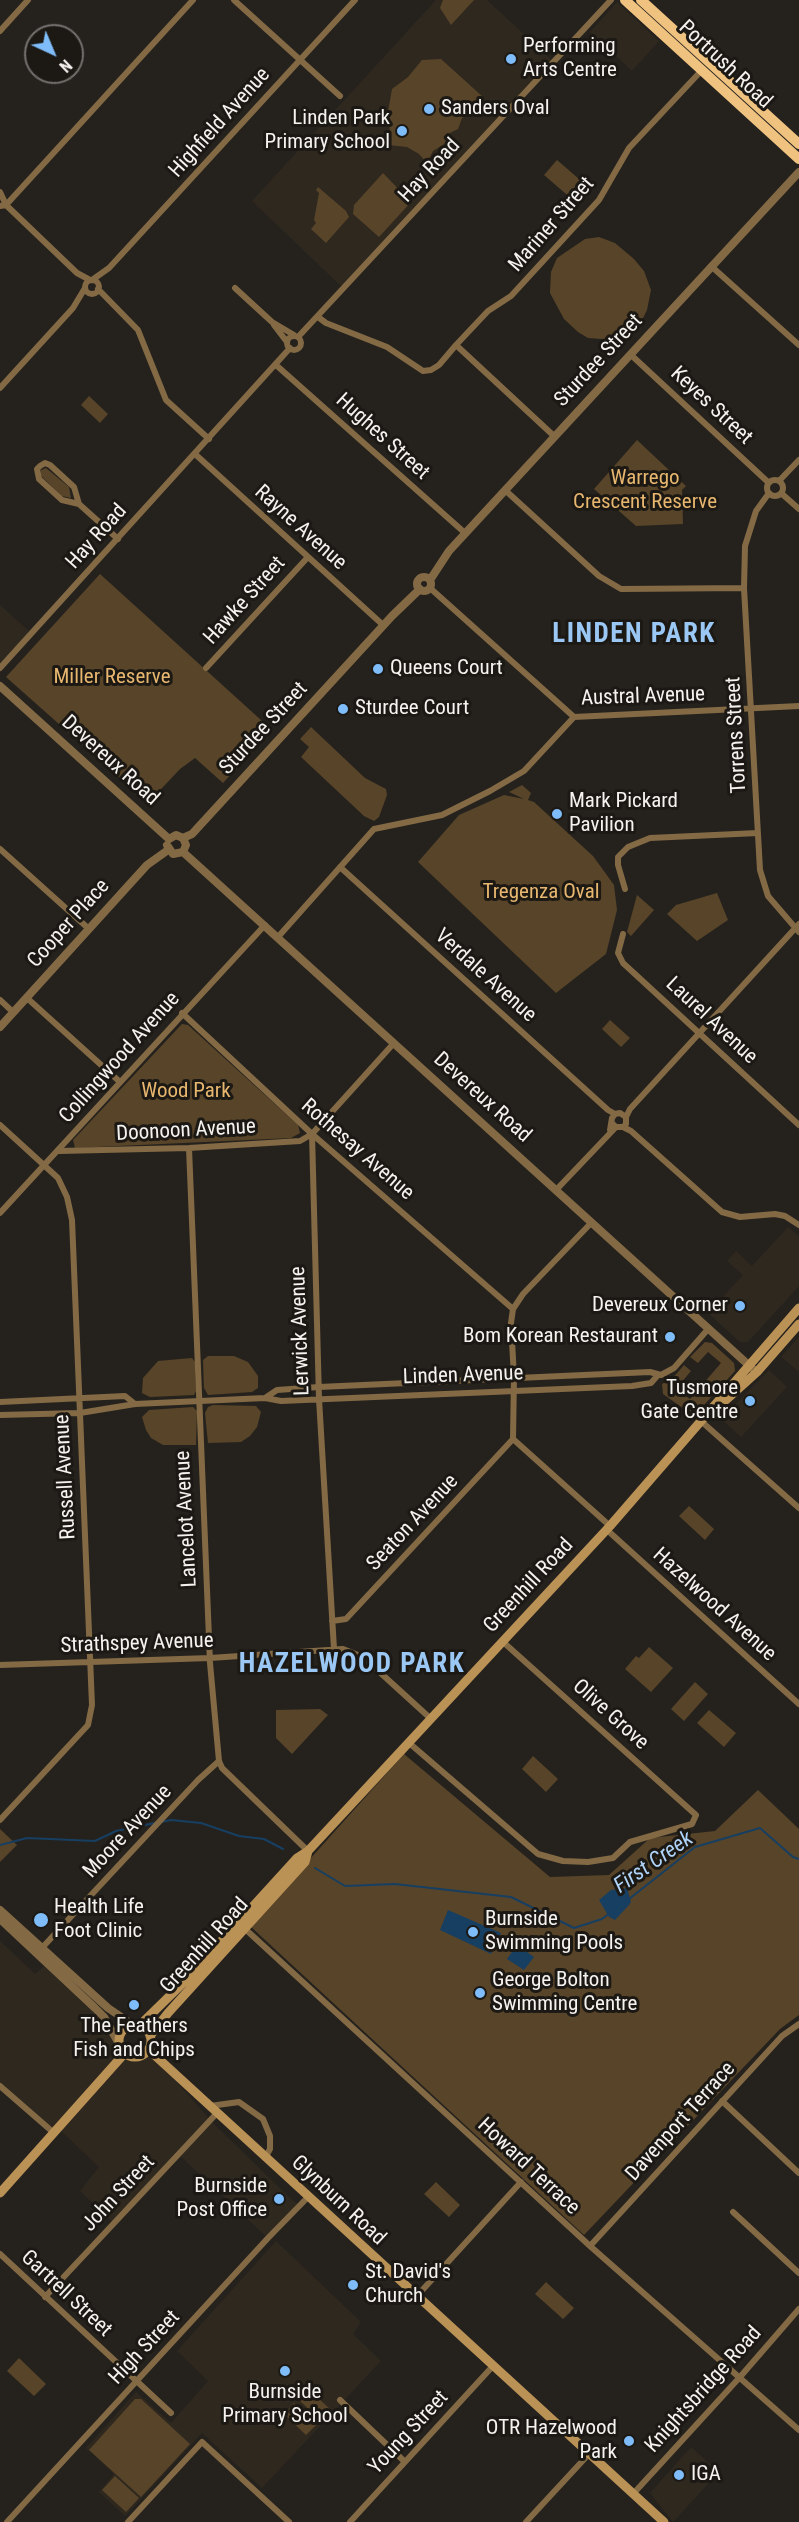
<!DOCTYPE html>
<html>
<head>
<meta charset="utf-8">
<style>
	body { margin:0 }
	#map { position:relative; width:799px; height:2522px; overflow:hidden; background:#25221e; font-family:"Roboto Condensed",sans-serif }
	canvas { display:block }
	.north { position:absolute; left:24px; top:24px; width:60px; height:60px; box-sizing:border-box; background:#1c1915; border:2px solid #73706d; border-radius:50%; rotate:136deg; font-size:16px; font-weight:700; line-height:24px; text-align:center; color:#f5f3f0 }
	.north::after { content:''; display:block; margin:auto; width:21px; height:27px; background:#7fbdfa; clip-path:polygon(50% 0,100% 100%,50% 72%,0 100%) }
</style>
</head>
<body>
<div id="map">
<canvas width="799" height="2522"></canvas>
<div class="north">N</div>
</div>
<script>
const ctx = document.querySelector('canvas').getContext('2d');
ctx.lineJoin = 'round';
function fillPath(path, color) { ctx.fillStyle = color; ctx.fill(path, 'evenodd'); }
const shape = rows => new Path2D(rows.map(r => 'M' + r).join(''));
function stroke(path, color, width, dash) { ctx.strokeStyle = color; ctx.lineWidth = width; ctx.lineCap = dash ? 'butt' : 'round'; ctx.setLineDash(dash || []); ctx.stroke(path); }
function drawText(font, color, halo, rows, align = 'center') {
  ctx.font = font + ' "Roboto Condensed",sans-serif'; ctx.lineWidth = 6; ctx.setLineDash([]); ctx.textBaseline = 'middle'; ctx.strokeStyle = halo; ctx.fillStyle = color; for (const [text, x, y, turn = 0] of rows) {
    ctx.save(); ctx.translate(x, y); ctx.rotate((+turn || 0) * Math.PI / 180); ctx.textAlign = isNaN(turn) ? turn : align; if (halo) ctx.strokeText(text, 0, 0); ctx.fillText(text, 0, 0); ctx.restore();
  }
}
fillPath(shape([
	[436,0,487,0,554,62,344,289,252,201],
	[617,2,659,41,632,71,590,32],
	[0,605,31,633,3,665,0,662],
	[788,1227,799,1236,799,1286,748,1342,740,1342,708,1313,743,1275,727,1261,736,1251,752,1266],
	[799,1337,799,1370,798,1371,781,1357],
	[769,1370,787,1387,741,1437,721,1419],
	[0,1941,35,1974,44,1966,98,2016,127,2056,139,2057,149,2050,212,2122,292,2200,300,2205,268,2238,179,2155,114,2223,80,2191,99,2167,59,2129,54,2133,0,2086],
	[276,2241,361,2322,353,2334,381,2361,262,2488,202,2433,125,2516,99,2492,114,2474,86,2448,136,2392,171,2423,208,2381,177,2351],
	[691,2447,719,2472,673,2522,650,2493]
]), '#2f281f');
fillPath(shape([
	[443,0,474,0,451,25,440,8],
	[441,59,483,97,470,106,469,114,462,118,458,129,450,133,446,143,433,151,427,163,419,154,407,147,388,145,390,132,388,112,392,89,408,77,422,60],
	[557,160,586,185,573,200,544,175],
	[383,173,411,202,379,237,353,214,354,205],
	[318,187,346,211,349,217,326,243,311,229,316,223,314,220,319,193,316,190],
	[599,237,615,243,634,259,644,271,651,290,647,310,641,322,630,333,615,340,588,338,578,332,564,319,550,293,551,272,557,258,585,239],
	[89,396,108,414,100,423,81,405],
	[637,440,686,486,682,490,683,524,636,526,594,489],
	[46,468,69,487,71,498,62,496,40,475,41,470],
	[100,574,272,730,223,783,195,758,180,769,148,803,6,677],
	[311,727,365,778,386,789,387,795,379,817,374,821,364,816,301,757,309,747,300,739],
	[522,785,531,793,528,800,534,802,593,856,614,885,617,910,606,954,556,993,418,862,459,815,504,795,524,799,509,792],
	[717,893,728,920,697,941,667,914,676,905],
	[637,895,654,910,631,936,627,932],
	[610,1020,630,1038,621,1047,602,1029],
	[182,1024,188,1025,298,1125,300,1133,291,1138,75,1148,73,1140],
	[705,1342,712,1343,734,1363,735,1371,694,1416,663,1394,662,1384,672,1379,684,1365,691,1371,676,1389,690,1399,721,1363,708,1352,698,1363,690,1357],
	[208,1356,234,1356,248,1362,258,1376,258,1388,252,1392,208,1395,204,1388,203,1360],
	[192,1358,195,1362,196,1391,194,1395,150,1397,142,1393,143,1378,158,1361],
	[213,1405,256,1406,261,1412,257,1427,250,1436,241,1442,208,1443,205,1413,208,1407],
	[193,1407,197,1411,196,1445,163,1445,151,1438,146,1430,142,1417,149,1410],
	[689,1506,714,1529,705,1540,679,1516],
	[649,1647,673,1668,651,1692,625,1669,636,1656,639,1658],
	[695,1682,708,1694,684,1721,671,1709],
	[320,1709,328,1715,292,1754,276,1738,276,1710],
	[709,1710,736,1733,724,1747,697,1723],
	[404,1754,550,1877,609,1875,650,1838,715,1831,758,1790,799,1829,799,2015,780,2029,584,2235,250,1926],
	[533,1756,558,1779,546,1792,522,1769],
	[0,1829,17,1845,0,1862],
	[436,2182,460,2205,449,2217,424,2194],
	[546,2282,574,2308,563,2319,535,2294],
	[19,2358,46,2384,34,2396,7,2371],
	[307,2388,330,2409,320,2420,298,2399],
	[135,2399,141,2399,190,2444,141,2497,89,2450],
	[294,2403,317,2424,306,2435,284,2414],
	[115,2476,139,2498,126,2512,102,2490]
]), '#584428');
fillPath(shape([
	[627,1888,631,1902,629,1905,615,1920,609,1917,599,1900,611,1890],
	[448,1910,501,1933,491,1954,440,1930],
	[517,1945,534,1957,524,1970,507,1959]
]), '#173f62');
stroke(shape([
	[161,1822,171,1820,201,1823,239,1836,264,1839,283,1849],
	[0,1845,27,1838,95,1841,116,1831,155,1823],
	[315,1868,345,1886,395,1884,511,1897,574,1928,602,1919,610,1913],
	[629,1899,695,1847,760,1828,793,1857,799,1859]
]), '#173f62', 2);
stroke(shape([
	[234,0,340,96],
	[0,31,28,0],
	[0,192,6,205,77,273,90,280],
	[0,206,6,205,193,0],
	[711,266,799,345],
	[92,280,109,268,355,0],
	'85 287a7 7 0 1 1 14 0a7 7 0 1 1-14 0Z',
	[235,288,272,322,294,335],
	[98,289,138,330,166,400,209,439],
	[318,317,326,323,387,347,423,371,431,370,439,365,456,345,554,436],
	[274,325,287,342],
	'287 343a7 7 0 1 1 14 0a7 7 0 1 1-14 0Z',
	[298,337,611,0],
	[456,345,488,311,511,296,599,200,629,148,702,70],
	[630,354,769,483],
	[276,365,465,533],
	[0,388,73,308,85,288],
	[195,454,383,625],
	'767 488a8 8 0 1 1 16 0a8 8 0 1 1-16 0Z',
	[779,481,799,460],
	[505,490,599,576,621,589,744,588],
	[769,493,756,511,745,546,744,588,760,870,768,896,799,932],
	[781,493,799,509],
	[79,504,74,487,50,465,45,463,40,466,37,469,39,479,62,500,79,504,118,539],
	[430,588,574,717,799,706],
	[0,668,290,348],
	[206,668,308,557],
	[0,849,89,929],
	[340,867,608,1110,615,1114],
	[625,889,618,865,618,857,628,847,650,838,758,833],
	[623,934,618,953,623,963,799,1125],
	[278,937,374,829,442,815,490,791,524,771,574,717],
	[27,998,120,1082],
	[0,1000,13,1012],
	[182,1013,312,1134,513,1309],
	[626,1117,630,1109,799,924],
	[0,1125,58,1178,67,1197,72,1220,92,1705,88,1725,0,1820],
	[623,1127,631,1131,722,1212,740,1217,775,1214,785,1216,799,1225],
	[610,1130,612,1118,615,1114,620,1113,626,1117,626,1124,623,1127,616,1127,612,1123],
	[312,1134,319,1399,334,1649],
	[189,1148,210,1663,219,1761,222,1768,308,1851],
	[59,1151,189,1148,300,1141,312,1134,394,1043],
	[557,1189,616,1127],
	[0,1213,265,925],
	[592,1222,523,1294,513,1309,511,1323,514,1377,513,1439,610,1526],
	[265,1398,277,1390,319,1387,650,1372,661,1375,674,1368,709,1328],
	[0,1402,125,1396,135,1404],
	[0,1415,80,1413,135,1404,265,1398,281,1401,632,1386,651,1383,658,1375],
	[702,1422,799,1508],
	[606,1529,799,1704],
	[332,1621,346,1619,513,1439],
	[0,1665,210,1658,343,1649,358,1655,374,1667,430,1718],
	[408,1742,538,1854,563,1861,588,1862,613,1858,630,1842,692,1824,696,1815,502,1641],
	[243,1927,590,2246,799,2430],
	[40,1950,198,1780,219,1761],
	[0,2086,54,2133],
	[722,2101,799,2173],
	[210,2106,239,2102,263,2119,270,2136,270,2149,265,2158],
	[733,2212,799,2273],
	[590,2246,782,2036,799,2024],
	[0,2254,171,2413],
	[45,2297,217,2113],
	[416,2297,521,2182],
	[340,2400,405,2462],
	[633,2494,740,2377,799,2309],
	[7,2522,268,2238,308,2197],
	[128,2522,202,2442,289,2522],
	[350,2522,492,2367],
	[526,2522,588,2455]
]), '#836a45', 6);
stroke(shape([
	'417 584a7 7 0 1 1 14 0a7 7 0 1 1-14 0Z',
	[430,580,449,551,799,172],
	[0,686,169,839],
	[183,838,192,834,392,616,420,589],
	[169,839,176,835,183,838,186,845,183,852],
	[167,845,173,854,183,852],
	[183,852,753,1369],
	[0,1027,147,865,168,850],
	[0,1910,108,2008,133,2025],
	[0,1919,95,2008,104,2017,118,2042]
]), '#836a45', 8);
stroke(shape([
	[726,1400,757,1372,799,1324],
	'119 2041a16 16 0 1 1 32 0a16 16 0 1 1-32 0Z',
	[139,2026,185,1981,297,1858,308,1851,610,1526,799,1308],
	[150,2036,168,2013,305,1862,308,1851],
	[149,2050,664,2522],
	[0,2193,124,2054]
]), '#bb9256', 9);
stroke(shape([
	[625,0,799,159],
	[641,0,799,144]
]), '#f0c27f', 10);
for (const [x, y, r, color] of [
	[511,59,6,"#7fbdfa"],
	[429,109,6,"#7fbdfa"],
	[402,131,6,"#7fbdfa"],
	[378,669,6,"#7fbdfa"],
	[343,709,6,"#7fbdfa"],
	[557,814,6,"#7fbdfa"],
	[740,1306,6,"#7fbdfa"],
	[670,1337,6,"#7fbdfa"],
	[750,1401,6,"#7fbdfa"],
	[41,1920,8,"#7fbdfa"],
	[473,1932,6,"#7fbdfa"],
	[480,1993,6,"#7fbdfa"],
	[134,2005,6,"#7fbdfa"],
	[279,2199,6,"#7fbdfa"],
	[353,2285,6,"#7fbdfa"],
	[285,2371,6,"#7fbdfa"],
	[629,2441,6,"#7fbdfa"],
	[679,2475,6,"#7fbdfa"]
]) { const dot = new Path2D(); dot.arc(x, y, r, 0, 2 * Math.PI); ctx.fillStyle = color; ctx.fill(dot); stroke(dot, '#1c1915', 2); }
drawText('21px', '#f5f3f0', '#1c1915', [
	["Performing",523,47],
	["Arts Centre",523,71],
	["Sanders Oval",441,109],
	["Linden Park",390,119,"right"],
	["Primary School",390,143,"right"],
	["Queens Court",390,669],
	["Sturdee Court",355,709],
	["Mark Pickard",569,802],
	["Pavilion",569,826],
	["Devereux Corner",728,1306,"right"],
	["Bom Korean Restaurant",658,1337,"right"],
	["Tusmore",738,1389,"right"],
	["Gate Centre",738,1413,"right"],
	["Health Life",54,1908],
	["Foot Clinic",54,1932],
	["Burnside",485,1920],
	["Swimming Pools",485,1944],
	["George Bolton",492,1981],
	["Swimming Centre",492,2005],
	["The Feathers",134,2027,"center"],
	["Fish and Chips",134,2051,"center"],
	["Burnside",267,2187,"right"],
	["Post Office",267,2211,"right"],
	["St. David's",365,2273],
	["Church",365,2297],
	["Burnside",285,2393,"center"],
	["Primary School",285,2417,"center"],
	["OTR Hazelwood",617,2429,"right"],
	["Park",617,2453,"right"],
	["IGA",691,2475]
], 'left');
drawText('21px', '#f5f3f0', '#1c1915', [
	["Portrush Road",725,65,43],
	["Highfield Avenue",220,123,-48],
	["Hay Road",430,171,-47],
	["Mariner Street",552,225,-49],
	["Sturdee Street",599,361,-47],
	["Keyes Street",711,406,43],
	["Hughes Street",382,437,42],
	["Rayne Avenue",300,528,42],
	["Hay Road",97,537,-48],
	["Hawke Street",245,601,-48],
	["Austral Avenue",643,697,-2],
	["Sturdee Street",264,729,-47],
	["Torrens Street",737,735,-93],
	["Devereux Road",110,761,42],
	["Cooper Place",69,924,-48],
	["Verdale Avenue",485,976,42],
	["Laurel Avenue",711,1021,43],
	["Collingwood Avenue",120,1058,-48],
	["Devereux Road",482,1098,42],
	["Doonoon Avenue",186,1131,-3],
	["Rothesay Avenue",357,1150,41],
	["Lerwick Avenue",301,1331,-92],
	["Linden Avenue",463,1376,-2],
	["Russell Avenue",66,1477,-93],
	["Lancelot Avenue",187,1519,-93],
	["Seaton Avenue",413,1523,-47],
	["Greenhill Road",529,1586,-47],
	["Hazelwood Avenue",714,1605,42],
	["Strathspey Avenue",137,1644,-2],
	["Olive Grove",610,1715,42],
	["Moore Avenue",128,1832,-47],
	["Greenhill Road",205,1946,-48],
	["Davenport Terrace",681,2122,-48],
	["Howard Terrace",528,2167,43],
	["John Street",119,2194,-47],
	["Glynburn Road",338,2201,43],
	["Gartrell Street",66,2294,43],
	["High Street",145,2348,-47],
	["Knightsbridge Road",704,2390,-48],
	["Young Street",409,2433,-47]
]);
drawText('21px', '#e8b76f', '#1c1915', [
	["Warrego",645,479],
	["Crescent Reserve",645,503],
	["Miller Reserve",112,678],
	["Tregenza Oval",541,893],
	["Wood Park",186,1092]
]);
drawText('italic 22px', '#b0d4f9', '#1c1915', [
	["First Creek",654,1863,-35]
]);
ctx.letterSpacing = '1.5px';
drawText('bold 27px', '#9ac7f4', '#1c1915', [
	["LINDEN PARK",634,635],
	["HAZELWOOD PARK",352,1665]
]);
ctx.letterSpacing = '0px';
</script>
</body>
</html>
